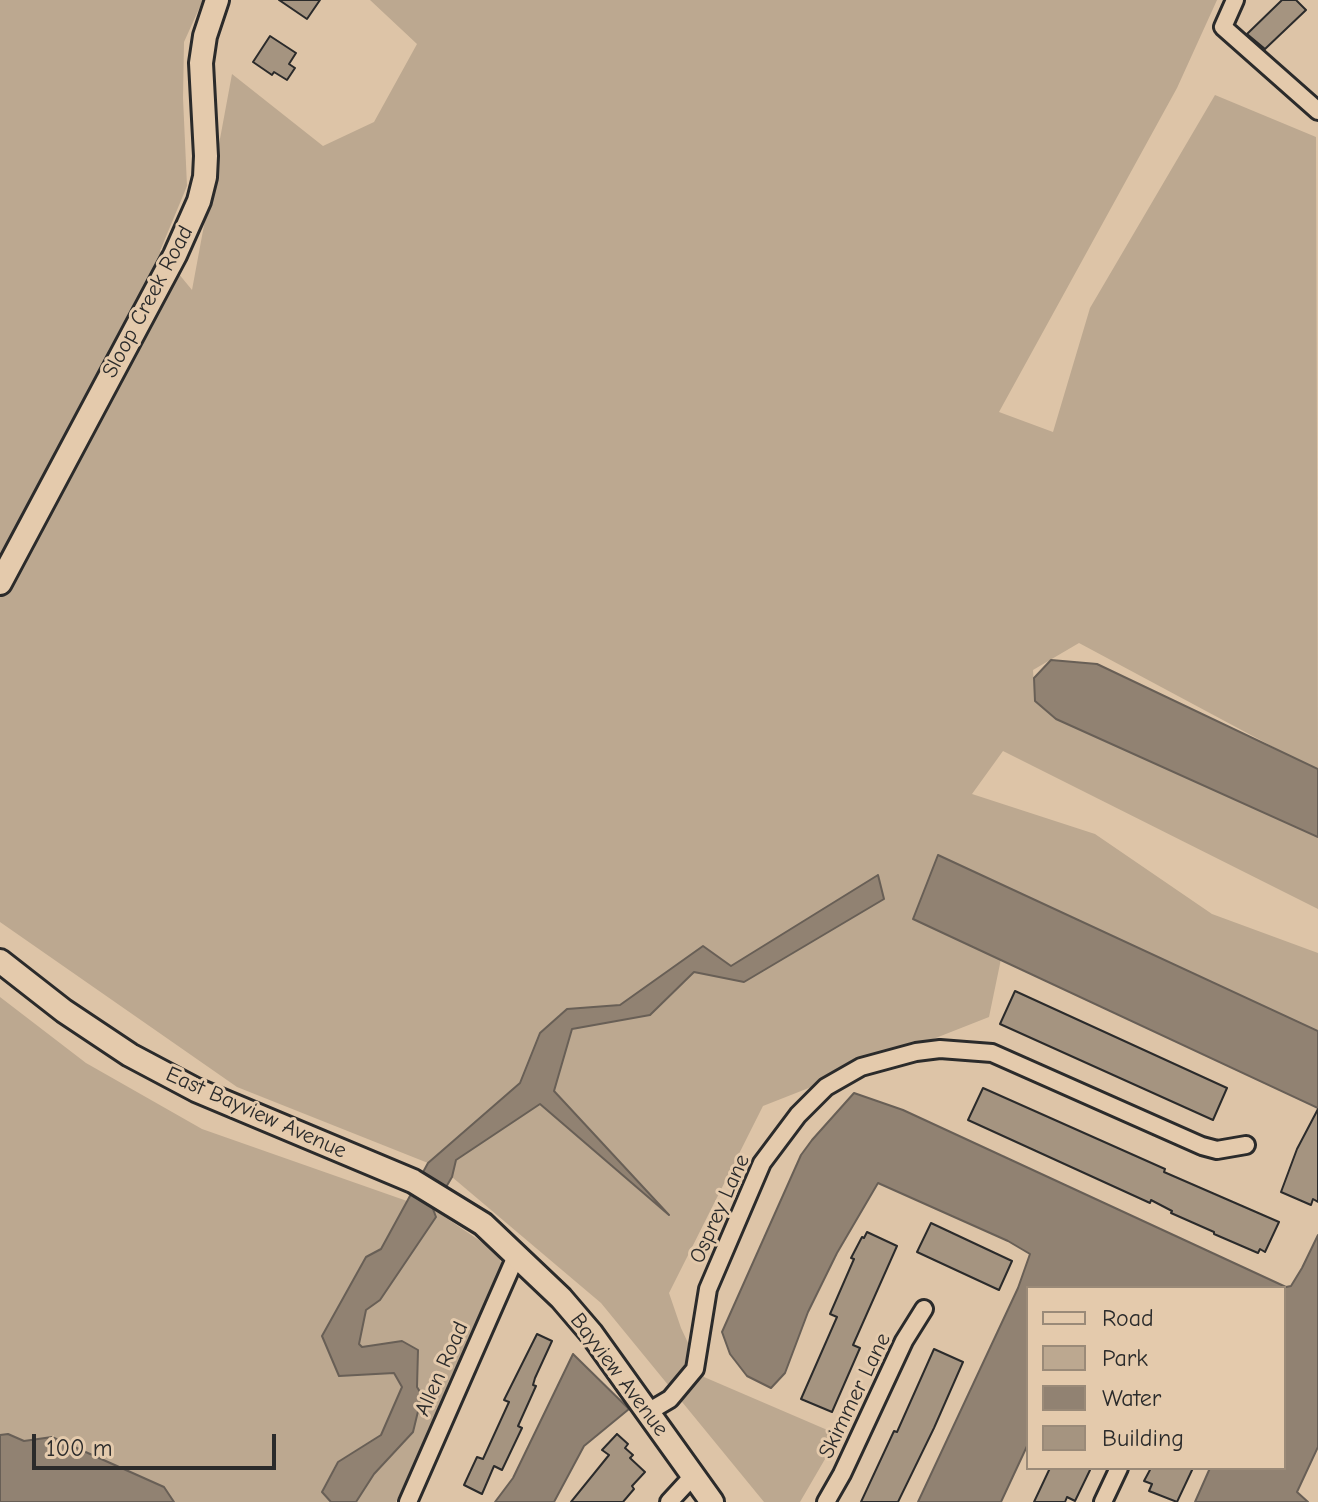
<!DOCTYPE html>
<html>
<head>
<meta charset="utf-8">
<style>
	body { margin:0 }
	#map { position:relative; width:1318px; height:1502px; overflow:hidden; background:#ddc4a7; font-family:"Comic Neue",sans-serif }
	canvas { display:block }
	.legend { position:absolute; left:1026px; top:1286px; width:260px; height:184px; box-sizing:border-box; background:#e4caac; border:2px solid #9a8a78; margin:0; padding:10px 14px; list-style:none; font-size:24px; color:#2b2b2b }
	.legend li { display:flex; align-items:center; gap:16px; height:40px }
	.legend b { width:40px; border:2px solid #9a8a78 }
	.scale { position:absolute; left:32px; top:1434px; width:244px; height:36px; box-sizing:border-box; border:4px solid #2b2b2b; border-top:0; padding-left:10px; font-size:24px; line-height:28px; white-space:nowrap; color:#2b2b2b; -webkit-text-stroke:6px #e4caac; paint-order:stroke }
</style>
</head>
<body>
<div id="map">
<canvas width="1318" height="1502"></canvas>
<ul class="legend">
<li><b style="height:10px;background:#e4caac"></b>Road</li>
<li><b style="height:22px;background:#bca890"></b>Park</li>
<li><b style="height:22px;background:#918272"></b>Water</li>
<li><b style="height:22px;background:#a59480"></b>Building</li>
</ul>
<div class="scale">100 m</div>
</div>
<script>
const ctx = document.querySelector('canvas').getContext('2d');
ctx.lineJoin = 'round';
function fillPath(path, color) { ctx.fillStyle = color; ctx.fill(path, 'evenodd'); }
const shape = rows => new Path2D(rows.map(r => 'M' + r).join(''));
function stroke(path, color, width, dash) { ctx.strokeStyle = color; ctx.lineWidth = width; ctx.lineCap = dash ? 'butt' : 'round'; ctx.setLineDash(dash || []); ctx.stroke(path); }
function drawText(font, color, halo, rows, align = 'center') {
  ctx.font = font + ' "Comic Neue",sans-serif'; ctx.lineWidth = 6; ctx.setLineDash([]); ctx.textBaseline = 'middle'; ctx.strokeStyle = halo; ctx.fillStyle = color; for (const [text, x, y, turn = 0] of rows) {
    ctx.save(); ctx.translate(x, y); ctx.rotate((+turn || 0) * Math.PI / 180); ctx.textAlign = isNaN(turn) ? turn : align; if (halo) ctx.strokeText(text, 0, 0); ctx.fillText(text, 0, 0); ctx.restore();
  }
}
fillPath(shape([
	[0,0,203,0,184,42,183,98,187,186,160,251,192,290,232,74,323,146,374,122,417,44,370,0,1217,0,1177,88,999,412,1053,432,1090,308,1215,95,1316,137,1318,771,1079,643,1033,670,1035,701,1056,719,1318,837,1318,909,1003,751,972,794,1095,834,1212,914,1318,953,1318,1031,938,856,913,919,1001,959,989,1017,763,1106,669,1293,681,1328,704,1377,839,1435,800,1502,764,1502,601,1303,452,1177,455,1160,540,1104,661,1209,554,1091,572,1029,650,1015,694,972,730,966,703,946,620,1005,567,1009,540,1033,520,1083,428,1163,237,1087,0,922],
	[0,997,86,1063,202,1129,407,1201,381,1249,322,1336,327,1347,394,1373,402,1387,381,1435,337,1462,322,1491,331,1502,174,1502,163,1487,52,1437,24,1441,8,1434,0,1435],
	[433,1209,498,1253,503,1269,396,1502,356,1502,374,1474,413,1432,417,1387,402,1341,362,1347,359,1344,366,1310,380,1300,436,1217]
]), '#bca890');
const water = shape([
	[1051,660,1097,664,1318,769,1318,837,1056,719,1035,701,1034,678,1051,660],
	[938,855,1318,1031,1318,1108,913,919,938,855],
	[878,875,884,899,744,982,694,972,650,1015,572,1029,554,1091,669,1215,540,1104,456,1160,452,1177,433,1209,436,1217,380,1300,366,1310,359,1344,362,1347,402,1341,418,1350,417,1387,422,1395,413,1432,374,1474,356,1502,331,1502,322,1492,338,1462,381,1435,402,1387,394,1373,339,1376,322,1336,366,1257,381,1249,428,1163,520,1083,540,1033,567,1009,620,1005,703,946,731,966,878,875],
	[854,1093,903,1110,1286,1287,1291,1286,1302,1268,1318,1235,1318,1447,1297,1492,1308,1502,1195,1502,1210,1468,1284,1468,1284,1288,1028,1288,1028,1444,1001,1502,918,1502,1018,1288,1030,1254,1008,1241,878,1183,837,1253,808,1312,785,1373,771,1388,747,1376,730,1354,722,1332,801,1155,812,1140,854,1093],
	[573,1354,629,1409,584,1446,554,1502,495,1502,513,1478,573,1354],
	[8,1434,24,1441,52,1437,164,1487,174,1502,0,1502,0,1435,8,1434]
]);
fillPath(water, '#918272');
stroke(water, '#685f56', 2);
const building = shape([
	[279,0,320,0,307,19,279,0],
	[1282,0,1296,0,1306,10,1265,49,1247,34,1282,0],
	[270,36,296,53,289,64,295,68,287,80,274,72,272,75,253,62,270,36],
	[1015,991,1227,1088,1213,1120,1000,1024,1015,991],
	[983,1088,1165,1169,1164,1172,1279,1222,1265,1252,1260,1249,1258,1253,1214,1234,1214,1232,1171,1213,1172,1211,1151,1200,1150,1203,968,1120,983,1088],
	[1318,1109,1318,1202,1313,1199,1311,1205,1281,1192,1297,1149,1318,1109],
	[931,1223,1012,1261,999,1290,917,1252,931,1223],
	[867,1232,897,1246,853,1345,860,1348,832,1412,801,1399,837,1317,830,1314,854,1259,851,1258,862,1237,864,1238,867,1232],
	[537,1334,552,1341,535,1378,533,1385,536,1386,518,1426,522,1428,502,1470,494,1466,482,1494,464,1485,477,1457,483,1459,509,1402,504,1400,537,1334],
	[934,1349,963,1362,934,1428,898,1502,861,1502,894,1431,897,1432,934,1349],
	[617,1434,628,1444,625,1448,633,1455,630,1458,645,1472,632,1486,634,1489,623,1502,571,1502,609,1455,602,1450,617,1434],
	[1050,1468,1091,1468,1075,1501,1067,1497,1065,1502,1034,1502,1050,1468],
	[1151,1468,1193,1468,1177,1502,1149,1491,1152,1484,1144,1481,1151,1468]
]);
fillPath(building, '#a59480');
stroke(building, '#2b2b2b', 2);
const street = shape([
	[1235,0,1223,27,1318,111],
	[648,1412,670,1399,695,1369,708,1289,762,1163,798,1115,826,1087,861,1067,916,1052,940,1049,992,1053,1202,1146,1217,1150,1246,1145],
	[408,1502,517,1254],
	[669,1502,692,1477],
	[826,1502,842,1474,904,1341,924,1309],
	[1103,1502,1119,1468]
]);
const secondary = shape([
	[0,583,175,255,199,201,205,177,206,156,201,63,205,36,217,0],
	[0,961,64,1011,130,1055,196,1090,413,1181,483,1224,561,1298,591,1333,712,1502]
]);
stroke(street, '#2b2b2b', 22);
stroke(secondary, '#2b2b2b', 28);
stroke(street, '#e4caac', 16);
stroke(secondary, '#e4caac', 22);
drawText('22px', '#2b2b2b', '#e4caac', [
	["Sloop Creek Road",148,302,-62],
	["East Bayview Avenue",256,1113,24],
	["Osprey Lane",720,1209,-66],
	["Allen Road",442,1369,-66],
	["Bayview Avenue",619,1375,53],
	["Skimmer Lane",855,1396,-64]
]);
</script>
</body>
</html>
